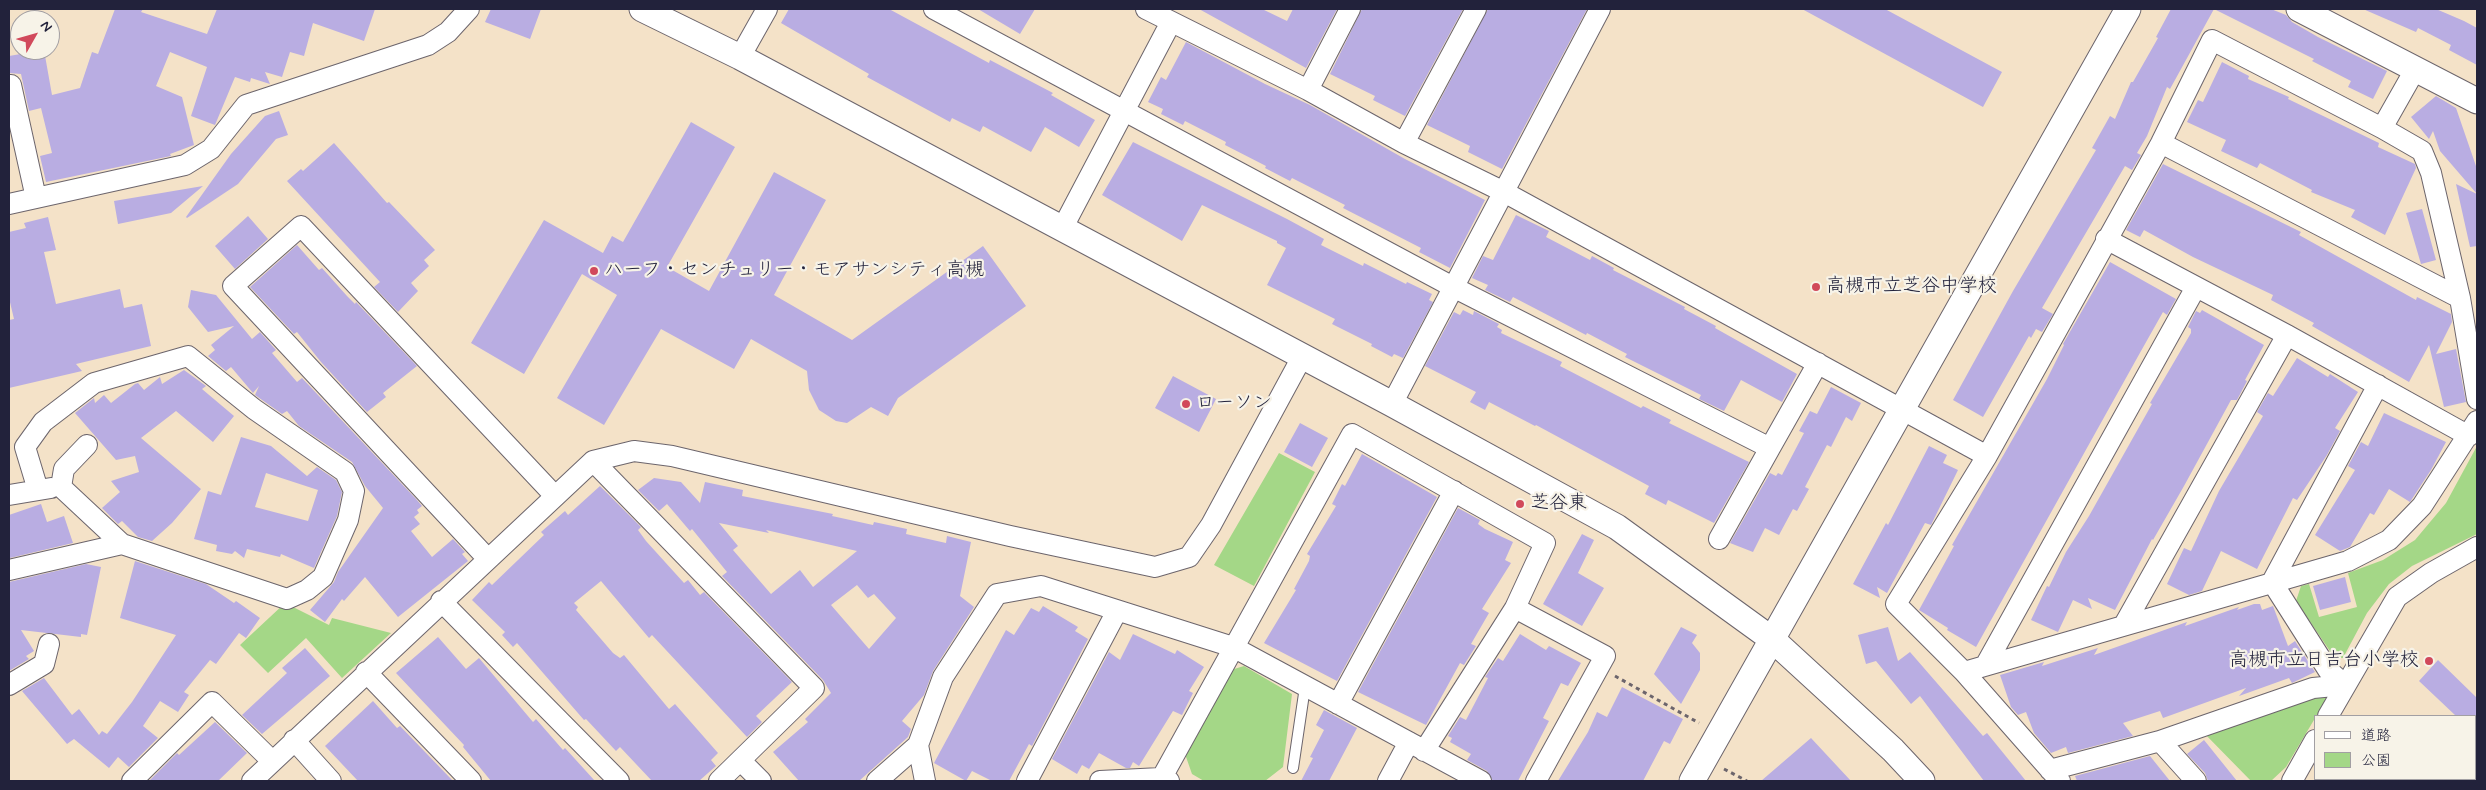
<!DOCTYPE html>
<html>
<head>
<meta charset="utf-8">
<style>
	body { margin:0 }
	#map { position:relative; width:2486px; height:790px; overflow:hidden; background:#f4e2c8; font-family:Mynerve,"Klee One",sans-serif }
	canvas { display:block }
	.frame { position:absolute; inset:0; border:10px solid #22223b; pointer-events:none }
	.legend { position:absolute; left:2314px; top:715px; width:162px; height:65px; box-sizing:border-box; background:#f7f3e8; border:1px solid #a29fa3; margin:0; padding:6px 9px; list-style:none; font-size:15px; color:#22223b }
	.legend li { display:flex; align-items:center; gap:10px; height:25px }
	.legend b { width:25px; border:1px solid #a29fa3 }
	.north { position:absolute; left:10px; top:10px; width:50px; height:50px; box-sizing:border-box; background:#f7f3e8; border:1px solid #a29fa3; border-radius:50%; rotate:52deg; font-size:14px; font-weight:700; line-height:20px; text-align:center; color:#22223b }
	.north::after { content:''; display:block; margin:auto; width:18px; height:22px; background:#d1495b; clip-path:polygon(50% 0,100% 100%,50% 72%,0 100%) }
</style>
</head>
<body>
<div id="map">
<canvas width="2486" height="790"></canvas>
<div class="frame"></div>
<ul class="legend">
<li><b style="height:6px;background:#fff"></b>道路</li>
<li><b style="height:14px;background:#a4d787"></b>公園</li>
</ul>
<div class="north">N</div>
</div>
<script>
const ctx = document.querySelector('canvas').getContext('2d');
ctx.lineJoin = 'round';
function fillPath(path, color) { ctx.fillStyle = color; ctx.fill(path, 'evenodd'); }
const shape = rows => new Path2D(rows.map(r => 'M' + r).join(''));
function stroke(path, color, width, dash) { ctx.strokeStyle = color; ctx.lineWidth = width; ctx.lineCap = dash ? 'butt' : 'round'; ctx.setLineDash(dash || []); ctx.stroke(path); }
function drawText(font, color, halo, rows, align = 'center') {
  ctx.font = font + ' Mynerve,"Klee One",sans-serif'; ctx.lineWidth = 4.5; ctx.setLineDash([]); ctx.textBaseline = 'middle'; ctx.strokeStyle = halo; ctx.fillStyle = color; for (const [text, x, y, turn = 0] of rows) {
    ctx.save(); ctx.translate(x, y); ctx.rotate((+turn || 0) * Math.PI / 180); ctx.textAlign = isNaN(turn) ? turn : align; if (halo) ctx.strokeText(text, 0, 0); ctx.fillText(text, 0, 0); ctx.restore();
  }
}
fillPath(shape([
	[2477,446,2477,534,2412,566,2389,584,2367,613,2343,658,2334,657,2296,601,2301,586,2309,584,2319,617,2357,607,2348,573,2383,560,2415,540,2446,503],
	[1279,453,1315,472,1254,586,1214,565],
	[285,603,329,625,332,618,391,633,342,678,306,638,268,673,240,645],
	[1244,666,1292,694,1283,767,1265,781,1204,781,1192,774,1185,754,1231,670],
	[2321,696,2327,698,2286,767,2271,781,2251,781,2202,731]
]), '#a4d787');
fillPath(shape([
	[115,9,143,9,141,12,207,34,217,9,375,9,364,41,313,23,304,56,290,52,282,77,265,72,270,84,251,78,250,82,235,77,215,125,191,116,207,67,170,52,156,86,182,97,194,145,170,154,171,156,46,182,40,156,52,153,41,108,29,111,21,74,9,73,9,56,44,50,52,95,80,88,92,52,98,54],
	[491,9,541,9,530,39,485,22],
	[789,9,889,9,989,63,990,60,1053,93,1051,95,1095,120,1079,147,1045,127,1031,152,983,126,980,132,952,118,950,122,867,77,869,74,781,23],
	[978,9,1035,9,1020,34],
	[1199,9,1262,9,1287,21,1293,9,1337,9,1306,68],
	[1362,9,1463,9,1405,116,1373,100,1375,96,1330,74],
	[1488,9,1587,9,1502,169,1468,152,1470,146,1427,125],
	[1802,9,1885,9,2002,72,1983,107],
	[2171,9,2271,9,2286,15,2292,22,2318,37,2387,71,2373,99,2348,87,2351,81,2312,61,2314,59,2214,9,2170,89,2167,87,2147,136,2137,153,2141,155,2132,170,2125,166,2042,308,2053,314,2042,332,2036,329,2031,338,2029,336,1983,417,1953,400,2013,291,2096,150,2092,148,2110,116,2115,119,2131,82,2133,82,2158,38,2156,37],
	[2363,9,2436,9,2464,21,2477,28,2477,65,2449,50,2451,45,2418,28,2416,32],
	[1186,42,1265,84,1310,105,1405,159,1485,200,1450,268,1419,252,1421,248,1343,208,1345,205,1292,178,1290,181,1265,168,1266,166,1225,145,1226,142,1185,121,1183,125,1161,114,1163,109,1148,102,1161,77,1166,80],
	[2222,62,2249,76,2248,79,2289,97,2288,99,2379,143,2378,147,2415,164,2416,168,2385,235,2351,217,2355,210,2311,192,2312,190,2260,163,2257,168,2221,151,2226,140,2187,122,2198,100,2203,102],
	[2436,96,2456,108,2477,169,2477,246,2470,247,2456,184,2477,194,2440,151,2433,131,2429,139,2411,117],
	[279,111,288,135,276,139,238,184,187,218,186,217,231,154,265,116],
	[691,122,735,147,667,267,709,291,774,172,826,200,774,295,852,340,983,246,1026,306,898,398,888,416,871,407,847,423,836,421,819,410,809,390,807,371,751,339,734,369,661,329,604,425,557,398,617,295,582,274,524,374,471,343,544,220,603,253,612,236,623,242],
	[1133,142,1287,219,1324,239,1321,245,1363,266,1364,263,1406,284,1407,282,1432,294,1429,300,1433,302,1403,358,1394,354,1392,357,1371,346,1372,344,1332,324,1335,319,1267,285,1286,248,1277,243,1277,241,1202,205,1182,241,1102,195],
	[334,143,387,203,389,202,435,250,424,260,429,266,411,283,418,291,398,312,374,287,380,282,287,181,301,169,303,171],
	[2163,164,2301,232,2299,235,2416,300,2417,297,2451,314,2452,322,2436,354,2456,349,2466,402,2444,407,2429,345,2409,382,2312,326,2314,323,2271,300,2273,295,2193,257,2144,230,2140,237,2126,230],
	[203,186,171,213,118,224,114,201],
	[2422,209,2436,260,2421,264,2406,213],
	[1516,215,1549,231,1546,237,1590,260,1592,256,1614,268,1613,270,1685,307,1684,309,1716,326,1715,328,1797,374,1782,402,1741,380,1724,411,1699,399,1701,395,1625,357,1627,354,1587,333,1586,335,1513,297,1510,302,1485,290,1488,285,1472,278,1483,256,1493,260],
	[248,216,268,239,235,269,215,246],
	[48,217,56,250,44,252,56,304,120,289,124,308,142,304,151,346,76,364,82,371,9,388,9,320,14,319,9,298,9,232,26,228,24,223],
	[297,245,319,270,322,268,347,296,355,304,356,302,417,366,383,393,386,397,367,412,321,362,297,332,294,334,250,287],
	[2110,262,2176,299,2167,315,2163,312,2141,351,1976,647,1947,630,1948,628,1919,610,1954,546,1952,545,2047,379,2064,345,2063,344],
	[191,290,216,295,252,339,260,332,276,350,272,353,297,382,302,378,417,500,422,506,417,510,419,513,414,517,420,524,411,531,432,557,453,539,465,552,462,554,468,561,398,617,365,577,344,601,342,599,325,622,310,610,334,582,338,572,383,508,365,486,352,462,299,426,287,411,282,414,255,395,259,386,253,393,231,367,226,371,208,356,215,350,211,345,234,326,208,332,188,307],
	[1463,310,1473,315,1474,311,1499,324,1497,327,1502,330,1501,333,1562,362,1560,366,1641,408,1643,406,1671,420,1669,423,1749,462,1714,523,1668,500,1666,505,1645,494,1649,486,1536,425,1535,426,1489,402,1485,410,1470,402,1476,392,1425,366,1454,312,1460,315],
	[2202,310,2264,345,2245,380,2247,381,2237,400,2231,400,2184,486,2153,540,2152,539,2115,610,2088,598,2092,609,2073,600,2058,632,2031,620,2047,586,2049,587,2066,552,2089,516,2152,404,2150,403,2191,333,2191,329,2188,327,2196,311,2200,313],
	[2297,358,2328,377,2330,374,2358,392,2335,428,2340,431,2327,455,2297,500,2293,498,2257,569,2221,551,2202,591,2189,595,2167,584,2184,548,2191,551,2219,491,2263,416,2257,412,2268,393,2273,396],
	[184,370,206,386,202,389,234,416,213,442,176,411,141,438,201,489,172,523,152,541,138,537,122,521,118,524,102,508,120,492,111,481,139,472,135,456,116,460,75,413,94,398,95,403,104,395,111,403,135,384,138,383,144,390,160,377,162,384],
	[1173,376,1216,399,1199,432,1155,408],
	[1831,387,1861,403,1852,421,1846,417,1831,447,1827,445,1805,487,1809,489,1797,511,1793,509,1779,535,1765,528,1753,552,1730,543,1770,473,1776,476,1778,473,1782,475,1804,433,1799,431,1810,411,1817,414],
	[2384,413,2446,442,2431,470,2410,502,2389,489,2374,515,2370,513,2350,547,2340,551,2315,535,2355,470,2348,466,2361,442,2368,446],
	[1300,423,1328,438,1312,467,1284,452],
	[241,437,271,446,307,476,317,467,336,480,342,492,337,516,314,568,281,554,280,557,247,549,244,558,235,551,232,554,216,551,217,545,194,539,208,491,221,495],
	[266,473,318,490,308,521,255,507],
	[1929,446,1947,455,1943,463,1958,470,1931,525,1925,523,1887,593,1877,587,1880,598,1853,584,1886,523,1888,525],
	[1362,454,1437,497,1337,681,1264,643,1296,590,1294,589,1309,561,1310,556,1307,554,1336,506,1332,504,1342,484,1345,486],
	[654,478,681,482,700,503,705,482,743,490,742,496,833,514,832,516,873,525,874,522,907,529,906,534,946,543,947,536,971,542,960,596,974,607,933,671,924,695,902,721,911,729,908,737,859,781,799,781,773,752,808,722,805,719,831,693,823,680,722,576,727,572,692,529,690,531,667,504,659,511,638,490],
	[719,523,769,533,766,530,857,551,813,587,800,570,771,594,733,550,738,546],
	[857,585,868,598,874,594,896,618,869,649,831,605],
	[600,486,641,527,638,530,646,541,684,583,688,580,700,595,704,592,792,682,756,716,762,722,747,737,652,635,649,638,601,581,574,603,578,607,576,610,613,653,620,658,624,655,669,709,675,704,718,753,711,760,716,766,699,781,652,781,620,747,616,751,586,719,584,720,517,643,513,647,502,635,505,632,472,600,489,582,492,585,544,535,541,532,565,511,568,515],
	[41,504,47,522,64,516,73,543,10,558,9,515],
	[1458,508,1480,520,1478,524,1485,529,1513,542,1505,560,1511,563,1482,609,1489,613,1471,644,1476,646,1464,665,1460,663,1426,725,1358,692],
	[1582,534,1594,540,1578,573,1604,588,1582,626,1543,604],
	[135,561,206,584,234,603,236,601,260,618,246,638,239,633,216,664,210,660,184,692,189,695,178,712,160,701,143,726,158,738,129,767,118,757,109,768,74,739,67,744,22,691,44,678,72,715,79,709,99,735,102,731,107,734,132,702,176,635,120,618],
	[86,564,101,567,87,635,81,634,81,637,21,630,34,651,26,656,29,659,9,671,9,582],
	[2345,577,2351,602,2320,610,2313,586],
	[2254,604,2260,604,2262,610,2273,606,2288,646,2295,641,2315,672,2292,683,2289,678,2239,696,2246,688,2163,718,2160,711,2123,723,2133,736,2068,753,2066,747,2051,753,2034,733,2026,712,2018,715,2011,707,2000,675,2044,662,2042,666,2098,648,2094,655,2187,622,2185,626,2239,607,2237,610],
	[1043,606,1078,627,1075,631,1088,639,1032,746,1029,744,1009,781,992,781,972,771,966,781,934,763,1006,630,1014,635,1031,608,1039,612],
	[1681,627,1697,635,1692,643,1700,653,1700,670,1681,704,1654,674],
	[1888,627,1898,661,1910,652,1983,736,1987,733,2026,781,1984,781,1920,696,1911,704,1876,661,1866,664,1858,635],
	[1133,634,1175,654,1177,650,1204,667,1189,691,1193,693,1182,715,1173,711,1139,766,1133,762,1130,768,1126,768,1099,753,1089,769,1082,765,1077,774,1052,759,1109,652,1120,660],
	[1520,634,1546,650,1549,646,1581,663,1568,686,1561,683,1543,718,1549,721,1518,781,1493,781,1487,771,1467,760,1471,754,1450,742,1452,738,1448,736,1460,717,1466,720,1488,678,1485,677,1498,658,1503,661],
	[438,637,466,669,479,658,533,722,536,719,563,750,565,748,595,781,491,781,463,747,464,745,396,673],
	[305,648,330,676,262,734,242,715,287,673,282,668],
	[2438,660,2477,698,2477,716,2456,716,2419,681],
	[1622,687,1683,719,1670,744,1664,741,1643,781,1558,781,1588,732,1597,712,1607,717],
	[373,701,397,728,400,726,453,781,358,781,325,746],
	[1324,710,1357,728,1329,781,1301,781,1313,758,1310,757,1324,730,1316,725],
	[215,722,247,753,218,781,149,781,177,753,179,755],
	[1811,738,1851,781,1761,781],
	[2204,740,2237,781,2208,781,2205,773,2187,754],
	[2150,756,2170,781,2077,781,2075,776]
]), '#b9ade2');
const service = shape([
	[1293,768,1305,687]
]);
const minor = shape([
	[934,9,1453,287,1770,448,1818,363],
	[1146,9,1308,90,1404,143,1504,192,1987,456],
	[740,57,767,9],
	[9,85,11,85,36,198],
	[1308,90,1350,9],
	[2382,128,2416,68],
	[1404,143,1476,9],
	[2161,143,2460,298],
	[9,204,185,165,211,149,246,105,428,45,448,32,469,9],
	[1062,229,1171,22],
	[2106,239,2287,335,2469,436],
	[1392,404,1600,9],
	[593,461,814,688,719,781],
	[38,490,25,447,43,422,94,383,188,356,254,409,345,472,354,491,348,520,323,577,307,590,287,599,122,544,61,487,64,469,87,445],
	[9,495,51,488],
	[1719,539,1770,448],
	[487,558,233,286,301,226,555,496],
	[9,570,122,544],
	[2272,582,2378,385],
	[2272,582,2328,670,2345,685],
	[441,601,619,781],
	[2124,625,2287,335],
	[1985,666,2196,287],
	[366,672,471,781],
	[1964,672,2348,561,2389,540,2422,506,2477,421],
	[9,685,44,664,49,644],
	[1338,704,1454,491],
	[2328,716,2397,597,2431,573,2477,547],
	[294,740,331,781],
	[2160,741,2313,688,2345,685],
	[918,745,925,781],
	[1424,751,1515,608],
	[741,761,761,781],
	[2050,770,2160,741,2196,781],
	[132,781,212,702,272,761],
	[252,781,593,461,634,451,672,456,1010,536,1155,567,1189,557,1211,525,1302,357],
	[877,781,918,745,943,677,997,594,1041,586,1233,647,1481,781],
	[1027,781,1117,611],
	[1100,781,1161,778,1169,781],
	[1160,781,1352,434,1545,543,1515,608,1605,656,1536,781],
	[1388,781,1409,742],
	[2060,781,1964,672,1896,604,1987,456,2161,143,2212,40,2382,128,2422,151,2431,173,2460,298,2477,399],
	[2292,781,2315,740]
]);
const tertiary = shape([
	[642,9,740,57,1392,404,1617,527,1773,640,1893,750,1922,781],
	[2299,9,2477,101],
	[1692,781,2128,9]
]);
stroke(service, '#6c656c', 12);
stroke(minor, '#6c656c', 22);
stroke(tertiary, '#6c656c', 27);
stroke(shape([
	[1615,676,1699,723],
	[1724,769,1747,781]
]), '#6c656c', 3, [4, 4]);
stroke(service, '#fff', 10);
stroke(minor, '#fff', 20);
stroke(tertiary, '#fff', 25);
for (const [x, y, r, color] of [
	[594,271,5,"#d1495b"],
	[1816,287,5,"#d1495b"],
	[1186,404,5,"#d1495b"],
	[1520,504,5,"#d1495b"],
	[2429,661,5,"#d1495b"]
]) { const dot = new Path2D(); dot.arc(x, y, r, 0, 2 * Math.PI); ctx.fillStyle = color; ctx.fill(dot); stroke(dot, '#f7f3e8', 2); }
drawText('19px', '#22223b', '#f7f3e8', [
	["ハーフ・センチュリー・モアサンシティ高槻",604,271],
	["高槻市立芝谷中学校",1826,287],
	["ローソン",1196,404],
	["芝谷東",1530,504],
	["高槻市立日吉台小学校",2419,661,"right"]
], 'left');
</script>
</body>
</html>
